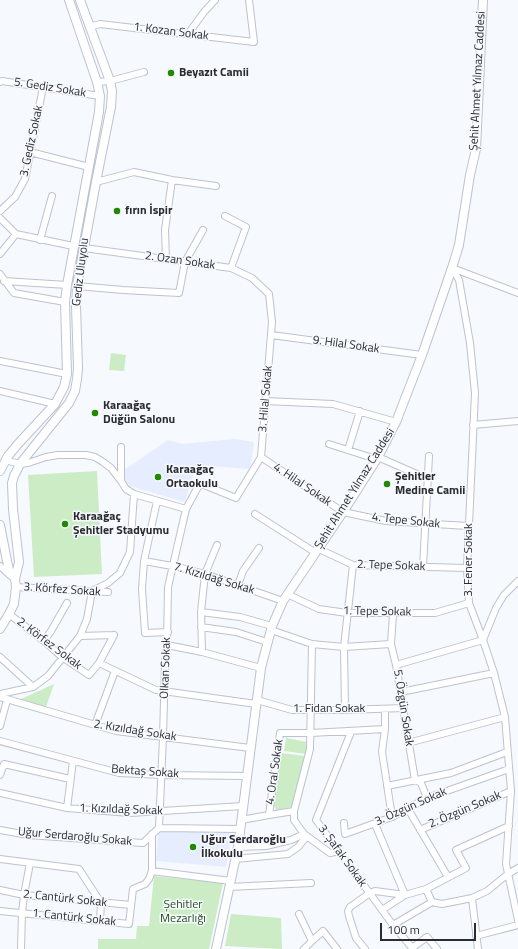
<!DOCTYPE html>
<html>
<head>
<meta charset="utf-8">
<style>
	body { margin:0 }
	#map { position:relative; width:518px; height:949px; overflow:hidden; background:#f6f9fe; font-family:"Titillium Web",sans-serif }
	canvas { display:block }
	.scale { position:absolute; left:380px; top:923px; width:96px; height:18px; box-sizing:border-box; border:2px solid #2a2c31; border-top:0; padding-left:5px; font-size:12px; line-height:14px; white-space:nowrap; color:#2a2c31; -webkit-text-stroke:3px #f6f9fe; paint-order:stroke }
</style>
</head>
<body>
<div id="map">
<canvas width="518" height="949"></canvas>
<div class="scale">100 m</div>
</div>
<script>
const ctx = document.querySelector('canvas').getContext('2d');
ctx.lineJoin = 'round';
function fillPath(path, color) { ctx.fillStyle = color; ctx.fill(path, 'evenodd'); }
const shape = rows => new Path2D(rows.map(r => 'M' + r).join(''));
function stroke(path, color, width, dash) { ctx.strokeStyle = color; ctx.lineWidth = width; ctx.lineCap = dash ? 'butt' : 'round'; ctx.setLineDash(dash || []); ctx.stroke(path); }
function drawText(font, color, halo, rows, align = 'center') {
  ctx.font = font + ' "Titillium Web",sans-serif'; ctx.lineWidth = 3; ctx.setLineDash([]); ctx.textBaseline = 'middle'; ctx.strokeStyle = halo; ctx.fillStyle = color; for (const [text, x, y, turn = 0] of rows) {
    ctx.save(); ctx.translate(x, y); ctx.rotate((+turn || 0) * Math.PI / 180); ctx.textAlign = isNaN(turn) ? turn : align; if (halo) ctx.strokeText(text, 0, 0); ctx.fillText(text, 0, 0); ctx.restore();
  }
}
fillPath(shape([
	[235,439,254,442,250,469,196,465,185,502,126,485,124,470,168,440,182,444],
	[160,829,232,831,226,867,156,861,158,832]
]), '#e6edfe');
fillPath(shape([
	[111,353,126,355,124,371,109,370],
	[97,471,102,574,34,577,28,475],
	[54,684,46,707,19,700],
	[286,738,307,742,306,754,284,751],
	[281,753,305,756,292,807,277,810,272,804],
	[154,876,223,883,209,949,98,949,98,939,136,939,137,926,149,926],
	[231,914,281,918,282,949,225,946]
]), '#ccecc6');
const street = shape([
	[89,27,100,24,254,42,249,0],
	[188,34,204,12,215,0],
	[0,82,2,81,100,96],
	[97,82,110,81,144,72],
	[30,152,89,167],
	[96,182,134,172,172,180,216,186],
	[0,211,15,197,25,179,43,87],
	[225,216,246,227,231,268],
	[0,218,16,234,73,246],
	[40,240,52,196],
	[84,248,231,268,252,278,269,294,272,322,261,457,236,498,204,485,199,485,186,509,168,587,167,645,165,665,163,737,159,828],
	[0,254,16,234],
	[166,259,165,230,172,180],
	[452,268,459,280,470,343,475,393,467,568,469,603,483,640,494,673,505,717,511,791,506,864,518,920],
	[452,268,518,293],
	[0,274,14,293,65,302],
	[4,281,67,285],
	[77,286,123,290,179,293,185,262,203,230],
	[271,335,422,355],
	[0,361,67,374],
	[0,391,55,404],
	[265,401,333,404,396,422],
	[473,425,518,421],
	[329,444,376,459],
	[121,447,121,481,126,489,134,494,186,509],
	[348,450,360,411],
	[261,457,343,512,386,521,468,526],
	[378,457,428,479],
	[5,460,20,464,28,463,46,457,58,455,86,455,95,457,103,462,111,468,121,481],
	[157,501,144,561,142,589,145,633,168,632],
	[255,514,316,553],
	[319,549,353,565,467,568],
	[144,561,178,567,205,574,283,601],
	[0,566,11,576],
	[423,567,429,456],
	[238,585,243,571,259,548],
	[16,587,108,592],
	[287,594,319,609,347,613,435,613,469,603],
	[201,612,240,617,272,626],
	[9,614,44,641,62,657,89,675,99,663,114,635],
	[393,614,391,644,396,665,415,780,421,783,427,798],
	[201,627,236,632,267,642],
	[271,630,312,644,344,647,391,644],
	[80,636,114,635],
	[44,641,51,631,67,603],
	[312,644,310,749,294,811,294,820,304,834,330,853,339,851],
	[167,645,202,652,261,668],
	[202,652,201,612,205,574,217,545],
	[0,657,33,687],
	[99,663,156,690,256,704],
	[396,665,483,640,496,608,504,595,518,581],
	[401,692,494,673],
	[0,694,33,687,48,676,80,636,87,619,92,591,108,583,120,573,130,552,134,494],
	[0,697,116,731,250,748],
	[257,700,292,710,345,710,404,708],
	[385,709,385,729,382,752,392,817],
	[345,710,344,647,353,565],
	[95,725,115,671],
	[0,726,7,700],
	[351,732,316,820,393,925,413,949],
	[0,741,119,773,161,775,247,776],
	[408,743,505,717],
	[0,775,4,764,70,779],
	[387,786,451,773,507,752],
	[0,793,67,808,130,813,243,806],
	[67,808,73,761],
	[408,809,448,877],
	[269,815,294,811],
	[241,820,269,815,280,733,311,733,385,729],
	[344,823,345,834,392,817,427,798,509,769],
	[0,830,28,835,143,843,159,828,240,829],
	[420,830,511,791],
	[238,847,266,846,291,840,304,834],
	[0,859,79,869,101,903,100,921],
	[235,859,288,854,298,847,307,836],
	[152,871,231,881],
	[229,887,311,883],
	[426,889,432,902],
	[0,890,24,895,131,905],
	[472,898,478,949],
	[432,902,442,904,472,898,487,891,508,874,518,868],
	[382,910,405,895,426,889,466,868,456,850,509,826],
	[0,911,129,924,133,889,145,884,149,879,152,871,152,834],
	[299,914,312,941,304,949],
	[393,925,432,902],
	[476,936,518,925],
	[312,941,323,931,337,949],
	[412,948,427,937,437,949],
	[21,949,22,913,24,895,30,863],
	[365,949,356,938,349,916,348,911,350,907,370,893,375,891,405,895,375,824]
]);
const secondary = shape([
	[0,471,8,456,18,444,55,404,64,387,67,374,65,302,67,285,99,112,100,96,97,82,69,0],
	[0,525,7,561,9,570,15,579],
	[0,629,9,614,14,604,16,587,15,579,19,562,13,509,12,483,14,476,20,464,69,403,75,391,77,379,78,368,76,306,77,286,96,182,111,107,112,91,110,81,80,0],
	[216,949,238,847,261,668,272,626,283,601,343,512,378,457,396,422,422,355,452,268,459,245,470,175,476,149,483,0]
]);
stroke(street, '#bcc2d0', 8);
stroke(secondary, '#bcc2d0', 10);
stroke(street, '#fff', 6);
stroke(secondary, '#fff', 8);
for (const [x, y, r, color] of [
	[171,73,4,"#218800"],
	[117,211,4,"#218800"],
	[95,413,4,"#218800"],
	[158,477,4,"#218800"],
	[387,484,4,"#218800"],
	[65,524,4,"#218800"],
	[193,847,4,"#218800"]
]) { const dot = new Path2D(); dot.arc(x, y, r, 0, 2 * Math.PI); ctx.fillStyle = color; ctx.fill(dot); stroke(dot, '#f6f9fe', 1.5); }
drawText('12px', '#2a2c31', '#f6f9fe', [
	["1. Kozan Sokak",171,32,7],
	["Şehit Ahmet Yılmaz Caddesi",478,81,-87],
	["5. Gediz Sokak",50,88,9],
	["3. Gediz Sokak",32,141,-78],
	["2. Ozan Sokak",180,261,8],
	["Gediz Uluyolu",81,272,-83],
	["9. Hilal Sokak",346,345,8],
	["3. Hilal Sokak",266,399,-85],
	["4. Hilal Sokak",302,485,34],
	["Şehit Ahmet Yılmaz Caddesi",355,489,-58],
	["4. Tepe Sokak",406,521,6],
	["3. Fener Sokak",469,560,-90],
	["2. Tepe Sokak",391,566,2],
	["7. Kızıldağ Sokak",214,579,17],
	["3. Körfez Sokak",62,590,4],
	["1. Tepe Sokak",377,612,1],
	["2. Körfez Sokak",49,644,37],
	["Olkan Sokak",166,668,-88],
	["5. Özgün Sokak",403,708,81],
	["1. Fidan Sokak",329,709],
	["2. Kızıldağ Sokak",135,731,9],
	["Bektaş Sokak",145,772,4],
	["4. Oral Sokak",275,772,-82],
	["3. Özgün Sokak",411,807,-24],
	["1. Kızıldağ Sokak",121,810,2],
	["2. Özgün Sokak",465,810,-23],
	["Uğur Serdaroğlu Sokak",75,837,5],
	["3. Şafak Sokak",342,856,54],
	["2. Cantürk Sokak",65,899,6],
	["1. Cantürk Sokak",74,918,6]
]);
drawText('bold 12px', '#2a2c31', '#f6f9fe', [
	["Beyazıt Camii",179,73],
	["fırın İspir",125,211],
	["Karaağaç",103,406],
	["Düğün Salonu",103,420],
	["Karaağaç",166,470],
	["Ortaokulu",166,484],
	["Şehitler",395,477],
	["Medine Camii",395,491],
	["Karaağaç",73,517],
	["Şehitler Stadyumu",73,531],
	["Uğur Serdaroğlu",201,840],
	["İlkokulu",201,854]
], 'left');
drawText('12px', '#24501c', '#f6f9fe', [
	["Şehitler",183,905],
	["Mezarlığı",183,919]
]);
</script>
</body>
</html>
